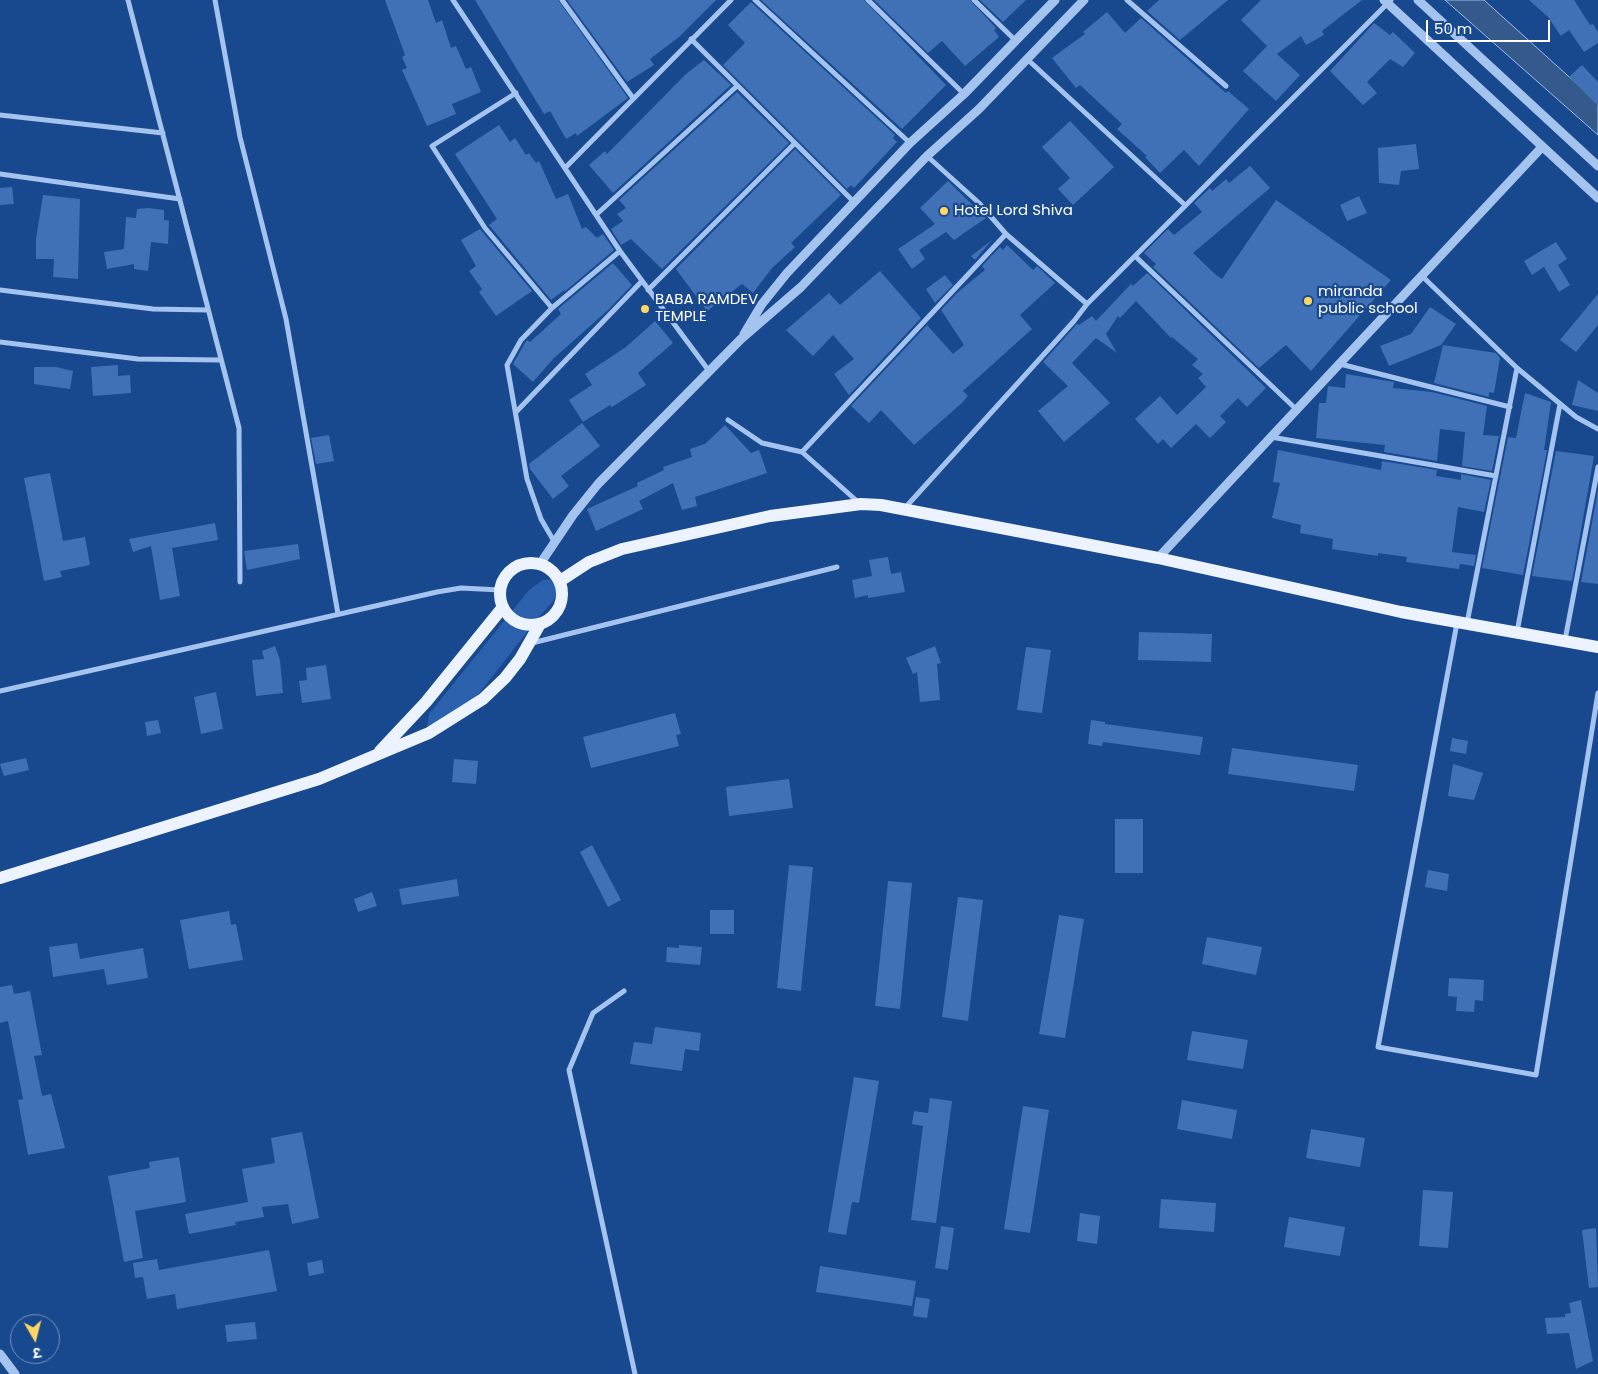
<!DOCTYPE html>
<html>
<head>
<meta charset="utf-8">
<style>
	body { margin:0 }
	#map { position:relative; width:1598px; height:1374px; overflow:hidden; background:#18488e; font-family:Poppins,"Noto Sans Devanagari",sans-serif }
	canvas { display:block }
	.north { position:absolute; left:10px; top:1314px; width:50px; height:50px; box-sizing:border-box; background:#18488e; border:1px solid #7491bb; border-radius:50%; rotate:172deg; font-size:14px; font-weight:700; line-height:20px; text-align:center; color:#fff }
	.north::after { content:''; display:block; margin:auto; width:18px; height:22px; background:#ffd662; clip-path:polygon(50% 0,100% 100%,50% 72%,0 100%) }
	.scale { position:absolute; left:1426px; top:20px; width:124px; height:22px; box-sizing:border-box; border:2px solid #fff; border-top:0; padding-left:6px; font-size:15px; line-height:18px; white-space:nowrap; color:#fff; -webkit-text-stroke:4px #18488e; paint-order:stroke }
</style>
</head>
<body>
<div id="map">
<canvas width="1598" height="1374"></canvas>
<div class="north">उ</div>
<div class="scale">50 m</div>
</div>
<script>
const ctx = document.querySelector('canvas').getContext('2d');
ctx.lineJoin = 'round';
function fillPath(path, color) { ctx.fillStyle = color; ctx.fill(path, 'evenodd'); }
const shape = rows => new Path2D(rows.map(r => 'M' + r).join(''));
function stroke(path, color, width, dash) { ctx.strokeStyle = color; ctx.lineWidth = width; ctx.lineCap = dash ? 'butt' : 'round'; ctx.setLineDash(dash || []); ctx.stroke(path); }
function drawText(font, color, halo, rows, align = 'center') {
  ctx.font = font + ' Poppins,sans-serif'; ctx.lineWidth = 4.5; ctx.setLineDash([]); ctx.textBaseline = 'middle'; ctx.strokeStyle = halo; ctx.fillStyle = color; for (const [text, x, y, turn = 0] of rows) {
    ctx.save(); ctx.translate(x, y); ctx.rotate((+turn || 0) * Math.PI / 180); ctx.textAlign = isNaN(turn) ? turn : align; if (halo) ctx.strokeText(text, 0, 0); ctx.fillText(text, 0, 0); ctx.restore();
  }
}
fillPath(shape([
	[559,578,554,600,538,618,474,700,426,734,429,714,529,590,543,580]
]), '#2b61ac');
const water = shape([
	[1445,0,1484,0,1598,103,1598,135,1445,0]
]);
fillPath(water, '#36598c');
stroke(water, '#96bef1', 1);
fillPath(shape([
	[385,0,428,0,436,23,442,20,451,48,456,46,466,69,471,67,481,92,452,104,456,114,427,126,402,70,407,68,402,57,405,55],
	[475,0,558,0,628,98,577,136,576,133,566,139,550,111,544,114],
	[567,0,716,0,679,37,650,59,654,65,627,82],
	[761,0,864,0,946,85,902,129],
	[874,0,970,0,996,28,994,30,999,37,965,66,942,41,928,53],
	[980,0,1026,0,1003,22],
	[1159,0,1228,0,1180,40,1147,11],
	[1261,0,1362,0,1322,31,1324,35,1306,45,1301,36,1277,54,1300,75,1276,101,1243,71,1267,46,1241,20],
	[1529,0,1574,0,1590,25,1593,24,1598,32,1598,43,1584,52,1569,30,1561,36,1548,17],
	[751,2,895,135,893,138,897,142,854,188,851,185,847,189,723,65,745,43,728,25],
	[1107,12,1125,33,1141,18,1226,93,1228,91,1249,109,1199,166,1184,150,1160,173,1145,157,1147,156,1117,129,1122,124,1080,85,1076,88,1052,58,1085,34,1083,32],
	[1374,23,1390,35,1393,32,1415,53,1403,67,1390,59,1367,82,1377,93,1363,105,1330,71],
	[704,60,731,85,613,193,589,165,605,151,607,154,686,74],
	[1582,65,1598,82,1598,106,1569,77],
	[737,92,789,143,662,269,631,239,621,245,611,229,623,221,617,214,626,208,619,200],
	[1070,121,1114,167,1073,205,1058,189,1070,178,1042,147],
	[499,125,510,142,515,138,526,155,529,153,536,163,539,161,556,199,568,194,582,229,586,227,597,238,603,234,614,250,563,293,566,289,551,300,489,225,497,219,455,154],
	[1416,144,1419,169,1401,171,1399,185,1379,183,1378,148],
	[795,149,841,195,791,243,795,247,772,268,753,293,742,284,707,311,676,269],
	[1250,166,1270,188,1193,253,1216,275,1222,279,1276,200,1391,280,1311,371,1286,345,1259,368,1153,267,1156,264,1144,253,1168,229,1174,235,1202,212,1194,203,1210,188,1212,191,1226,179,1229,183],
	[948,181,986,218,954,240,946,232,919,250,925,259,912,269,898,249,935,224,920,208],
	[12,187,14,204,0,205,0,188],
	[43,195,80,199,78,279,53,277,54,259,36,259,36,239],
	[1359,196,1367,213,1347,221,1340,205],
	[148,208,164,210,164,220,169,221,168,244,151,242,148,271,134,269,134,264,107,269,104,252,124,249,126,217,136,218,137,209],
	[480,229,532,291,496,316,479,292,482,289,469,271,476,266,461,240],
	[992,240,975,260,971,256],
	[1556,242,1567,259,1558,265,1570,285,1559,292,1544,267,1532,275,1524,261],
	[1007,245,1033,270,1037,266,1055,283,1020,315,1032,329,963,391,968,396,962,403,914,445,881,410,869,423,851,406,927,325,953,354,964,345,941,310,958,292,985,270,982,266,1000,247,1003,250],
	[613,263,632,285,608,310,553,359,533,382,513,364,525,343,527,340,530,342,561,314,558,309],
	[880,271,921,318,849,395,834,374,854,359,833,335,813,356,786,330,829,293,840,305],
	[1147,273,1266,388,1247,407,1238,398,1220,416,1226,422,1210,438,1196,424,1171,448,1163,439,1158,444,1135,419,1160,396,1177,415,1206,387,1198,378,1203,374,1192,365,1198,359,1172,337,1171,338,1136,301,1120,318,1118,316,1106,334,1117,353,1096,338,1072,363,1110,403,1064,442,1038,411,1068,386,1043,362,1077,324,1079,325,1092,316,1096,321,1131,284,1133,286],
	[945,275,953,285,935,303,926,289],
	[1598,294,1598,325,1576,352,1560,340],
	[1430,307,1456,324,1441,345,1389,366,1380,346,1411,334],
	[655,321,673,343,638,373,646,385,612,407,610,405,583,422,569,400,592,385,585,374,626,347],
	[1443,345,1496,353,1500,358,1494,393,1489,392,1489,397,1434,383],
	[118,365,118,376,130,375,131,393,93,396,91,367],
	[34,367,56,367,73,371,70,389,34,384],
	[1346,374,1394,382,1393,388,1432,392,1487,406,1483,435,1499,436,1492,471,1462,466,1465,432,1440,429,1437,461,1384,452,1385,445,1316,438,1319,403,1326,403,1328,386,1345,388],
	[1578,380,1598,393,1598,411,1572,405],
	[1525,393,1551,402,1544,450,1547,450,1523,575,1482,568,1508,437,1516,438],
	[582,423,600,446,561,476,569,486,553,499,530,469,529,464],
	[725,425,751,453,759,450,767,473,695,497,697,506,682,510,673,483,639,501,643,509,596,531,587,509,638,486,637,483,664,470,663,467,692,457,690,449,705,444],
	[329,435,334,461,316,464,311,438],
	[1278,450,1381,470,1382,461,1437,470,1436,476,1461,480,1461,474,1491,480,1484,512,1458,507,1452,552,1476,555,1474,566,1460,564,1459,569,1406,562,1407,557,1378,553,1378,556,1332,549,1333,539,1300,533,1301,525,1272,518,1280,483,1273,482],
	[1556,451,1594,456,1572,581,1532,576],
	[50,473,63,541,85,537,90,565,60,571,62,577,44,581,24,478],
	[1598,490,1598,584,1581,582],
	[215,523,218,540,172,548,180,596,160,600,151,546,133,552,129,539],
	[298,544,300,559,247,570,244,551],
	[888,557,891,574,901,572,905,592,868,598,868,595,855,598,852,580,872,576,869,560],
	[1139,632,1212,634,1211,662,1138,660],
	[275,646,280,660,283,693,256,696,252,660,264,659,262,651],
	[935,646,941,663,937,664,940,700,920,702,917,672,913,674,906,658],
	[1026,647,1051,650,1042,713,1017,710],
	[326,665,331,699,302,703,299,681,307,680,306,668],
	[216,692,223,729,201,734,194,697],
	[675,713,681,734,676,735,679,746,591,768,583,737],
	[158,720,161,733,147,736,145,722],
	[1091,720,1105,722,1105,724,1203,737,1200,755,1103,742,1102,746,1088,744],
	[1452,738,1468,741,1466,754,1450,751],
	[1232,748,1358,765,1354,791,1228,774],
	[26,758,29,770,4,776,0,764],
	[454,759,478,761,476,784,452,782],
	[1453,764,1483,773,1474,800,1448,796],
	[789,779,793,808,729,816,726,787],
	[1115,819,1143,819,1143,873,1115,873],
	[592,845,621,900,608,907,580,852],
	[789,865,813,867,801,991,777,988],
	[1428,870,1449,874,1447,891,1425,887],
	[457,879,459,896,402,905,399,889],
	[888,881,912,883,900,1009,875,1006],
	[372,892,377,906,358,912,354,899],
	[958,897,983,900,968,1021,942,1017],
	[710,910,734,910,734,934,710,934],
	[229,911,231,925,236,924,243,960,189,969,180,920],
	[1059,915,1084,919,1065,1038,1039,1034],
	[1207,937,1262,947,1256,975,1202,964],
	[77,943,80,959,143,948,148,978,107,985,104,969,53,977,49,947],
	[679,945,702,947,700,965,666,962,667,947,679,948],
	[1449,978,1484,980,1483,1001,1475,1000,1474,1012,1456,1011,1457,997,1448,996],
	[12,985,14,994,30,991,42,1055,34,1056,42,1096,51,1094,65,1148,28,1155,18,1100,23,1099,8,1021,0,1023,0,987],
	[655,1027,701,1033,699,1051,685,1049,682,1071,630,1064,634,1042,652,1044],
	[1192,1031,1248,1040,1243,1069,1187,1060],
	[854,1077,879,1081,859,1203,852,1202,846,1235,828,1232],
	[930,1098,952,1101,936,1223,911,1220,923,1126,912,1124,914,1111,928,1113],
	[1182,1100,1237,1110,1232,1139,1177,1129],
	[1023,1106,1049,1110,1030,1233,1004,1229],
	[1311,1129,1365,1138,1360,1167,1306,1158],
	[302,1132,319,1218,292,1224,288,1204,262,1207,264,1217,235,1222,236,1225,189,1234,185,1214,248,1202,242,1169,275,1163,271,1138],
	[179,1157,186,1202,135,1211,143,1258,124,1262,108,1176,150,1168,149,1162],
	[1423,1190,1453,1192,1448,1248,1419,1246],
	[1161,1199,1216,1203,1214,1232,1159,1228],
	[1080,1213,1100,1216,1097,1244,1077,1241],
	[1289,1217,1345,1227,1340,1256,1284,1247],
	[941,1226,954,1228,948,1270,935,1268],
	[1596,1228,1598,1287,1589,1288,1582,1230],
	[269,1250,277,1291,177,1309,175,1294,147,1299,143,1277,135,1278,133,1263,157,1259,159,1270],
	[322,1260,324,1273,309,1276,307,1263],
	[820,1266,916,1281,912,1306,816,1292],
	[916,1297,930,1299,927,1318,913,1316],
	[1581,1300,1593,1361,1576,1369,1569,1333,1547,1334,1545,1318,1565,1317,1565,1314,1571,1313,1569,1303],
	[255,1322,257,1339,227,1342,225,1325]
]), '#4071b6');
stroke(shape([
	[128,0,239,428,240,582],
	[215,0,240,137,286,319,338,614],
	[453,0,620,251,709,371],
	[562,0,633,98],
	[755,0,910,143],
	[868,0,964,94],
	[974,0,1015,40],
	[1127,0,1226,86],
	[691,39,854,202],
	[1026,58,1185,205],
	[516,93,432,146,485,228,552,308],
	[0,115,163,133],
	[927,156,979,203,1006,234,1087,304],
	[566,167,731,0],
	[0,174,180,199],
	[597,214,737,86],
	[1136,257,1297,410],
	[1422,276,1517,368,1576,417,1598,429],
	[0,290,153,309,208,310],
	[648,290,794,144],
	[0,342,138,359,221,360],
	[1340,364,1510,407],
	[517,411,642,281],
	[728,420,762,443,802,452,858,502],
	[1271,437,1496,476],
	[802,452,1006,234],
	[904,509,1074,321,1087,304,1391,0],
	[555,543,541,519,527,479,507,365,521,340,552,308,620,251],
	[1457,623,1378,1047,1536,1075,1598,693],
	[1467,623,1517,368],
	[1517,632,1560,404],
	[1565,640,1598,467],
	[532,643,837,567],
	[0,691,437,592,461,588,500,590],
	[624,991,593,1013,569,1070,635,1374]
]), '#a4c4ef', 5);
stroke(shape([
	[1384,0,1598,198],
	[1418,0,1598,166],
	[744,334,762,304,787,273,910,143,964,94,1055,0],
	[1158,558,1542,147],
	[540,564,573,515,598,484,741,339,801,287,927,156,979,109,1084,0],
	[0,1354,15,1374]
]), '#a4c4ef', 9);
stroke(shape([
	'500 594a31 31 0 1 1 62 0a31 31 0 1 1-62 0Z',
	[560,581,589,562,622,549,770,516,861,504,881,505,1158,558,1401,612,1598,647],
	[380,751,426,702,503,607],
	[0,878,319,779,429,733,483,699,505,678,520,659,540,624]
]), '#ecf3ff', 12);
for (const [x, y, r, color] of [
	[944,211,5,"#ffd662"],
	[1308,301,5,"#ffd662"],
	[645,309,5,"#ffd662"]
]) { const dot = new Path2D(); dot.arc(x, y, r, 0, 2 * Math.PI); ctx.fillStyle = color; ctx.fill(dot); stroke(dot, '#18488e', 2); }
drawText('15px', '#fff', '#18488e', [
	["Hotel Lord Shiva",954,211],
	["miranda",1318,292],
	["public school",1318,309],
	["BABA RAMDEV",655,300],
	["TEMPLE",655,317]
], 'left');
</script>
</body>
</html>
